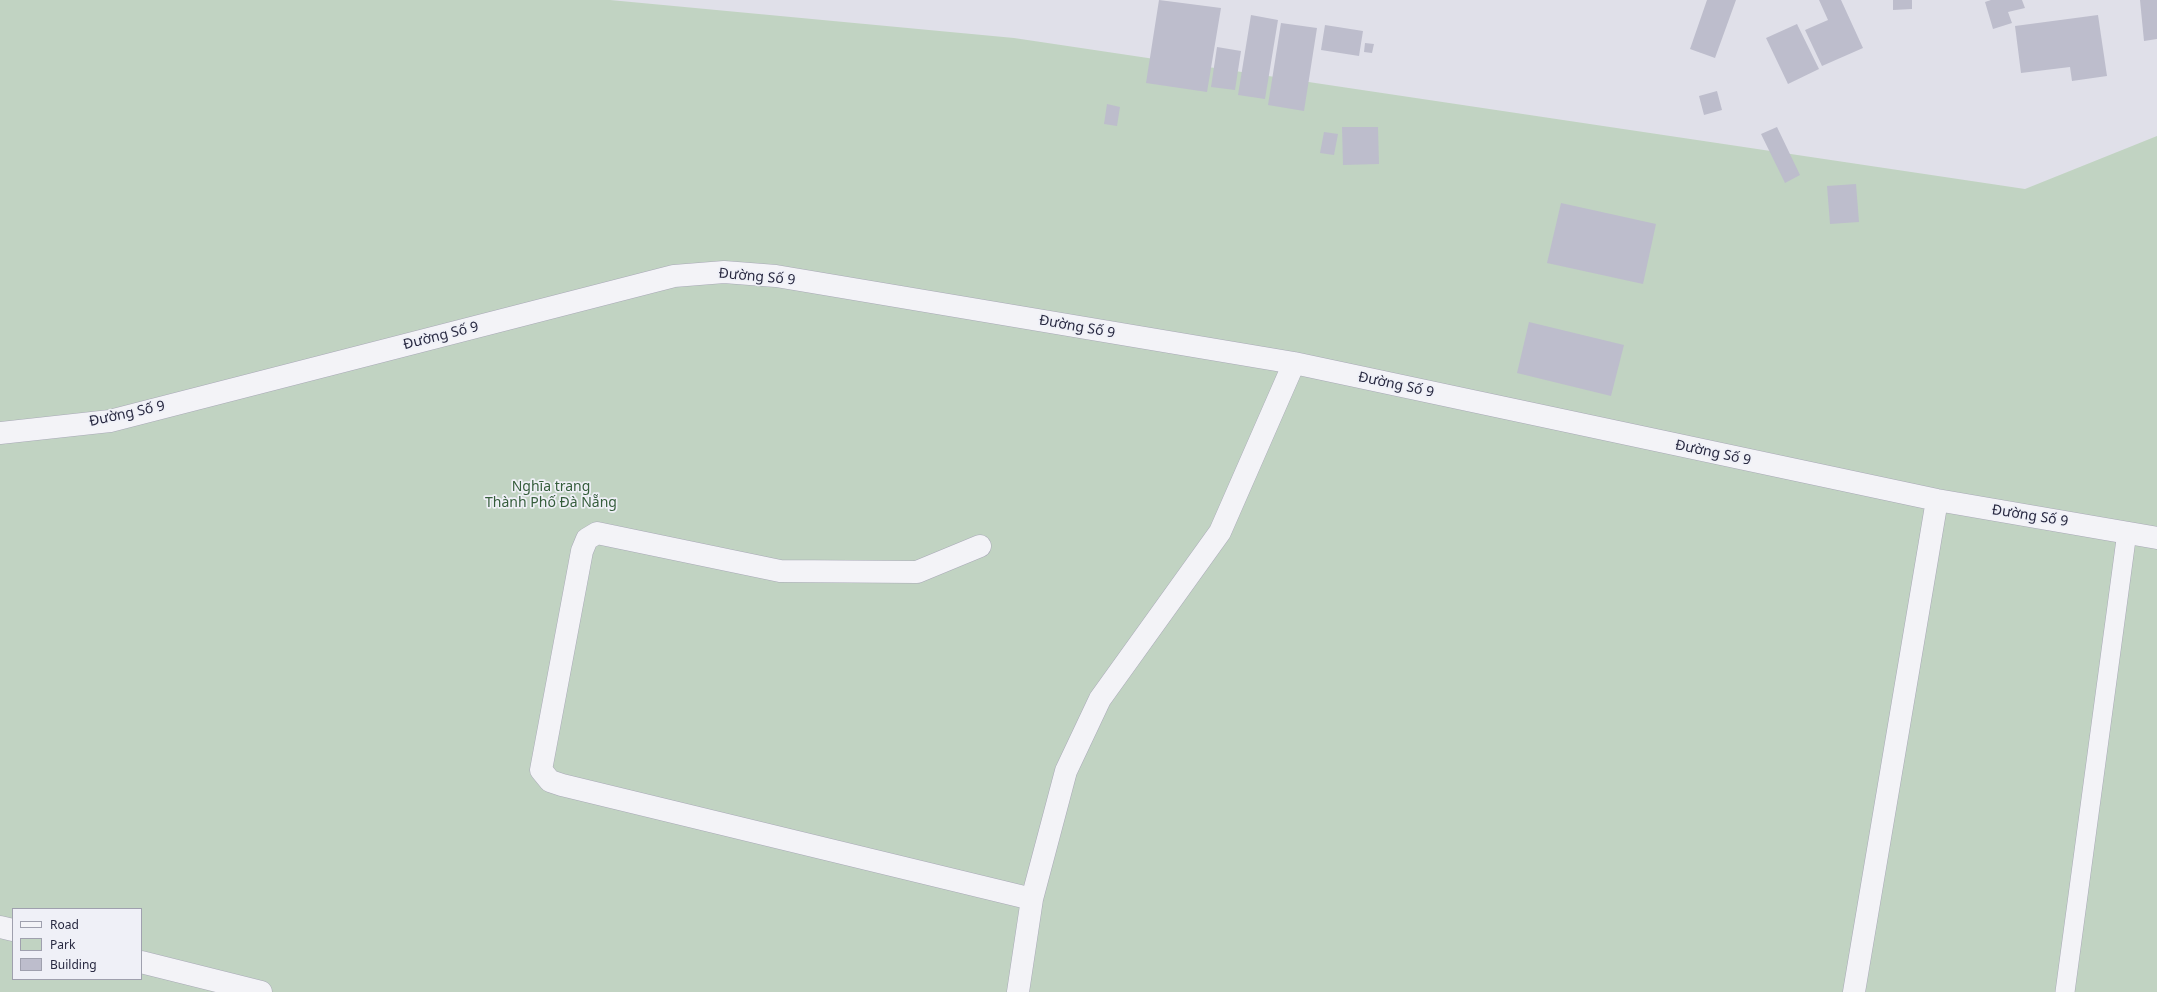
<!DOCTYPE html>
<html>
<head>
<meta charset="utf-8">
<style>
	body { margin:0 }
	#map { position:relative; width:2157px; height:992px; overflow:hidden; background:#e0e0e9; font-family:"Noto Sans",sans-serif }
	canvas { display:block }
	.legend { position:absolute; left:12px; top:908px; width:130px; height:72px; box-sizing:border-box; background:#eff0f7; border:1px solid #9fa0ae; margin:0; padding:5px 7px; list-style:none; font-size:12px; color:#282941 }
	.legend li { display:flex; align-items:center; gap:8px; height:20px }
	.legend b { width:20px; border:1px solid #9fa0ae }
</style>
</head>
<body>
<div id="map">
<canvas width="2157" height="992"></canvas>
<ul class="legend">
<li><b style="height:5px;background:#f3f3f7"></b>Road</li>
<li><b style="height:11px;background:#c1d3c2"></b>Park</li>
<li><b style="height:11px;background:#bdbdcc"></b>Building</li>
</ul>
</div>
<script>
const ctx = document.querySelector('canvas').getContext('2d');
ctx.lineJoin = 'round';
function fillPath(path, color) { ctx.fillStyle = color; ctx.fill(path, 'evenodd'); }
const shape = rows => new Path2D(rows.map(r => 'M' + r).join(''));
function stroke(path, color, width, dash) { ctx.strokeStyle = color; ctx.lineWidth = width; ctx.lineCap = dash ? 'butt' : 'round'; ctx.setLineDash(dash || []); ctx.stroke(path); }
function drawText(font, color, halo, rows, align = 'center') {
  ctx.font = font + ' "Noto Sans",sans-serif'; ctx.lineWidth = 3.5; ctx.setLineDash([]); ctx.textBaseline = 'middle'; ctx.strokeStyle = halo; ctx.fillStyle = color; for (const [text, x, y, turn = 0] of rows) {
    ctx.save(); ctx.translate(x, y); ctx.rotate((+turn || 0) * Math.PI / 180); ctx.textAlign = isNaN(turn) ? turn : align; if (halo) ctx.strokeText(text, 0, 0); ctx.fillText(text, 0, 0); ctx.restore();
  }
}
fillPath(shape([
	[0,0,610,0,1014,38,2025,189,2157,136,2157,992,0,992],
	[13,909,141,909,141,979,13,979]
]), '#c1d3c2');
fillPath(shape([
	[1159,0,1221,8,1207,92,1146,83],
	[1707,0,1736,0,1715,58,1690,49],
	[1819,0,1841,0,1863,48,1822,66,1805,30,1828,20],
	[1893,0,1912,0,1912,9,1893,10],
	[1991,0,2022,0,2025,8,2008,12,2012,23,1993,29,1985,2],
	[2140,0,2157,0,2157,39,2144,41],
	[1251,15,1278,20,1265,99,1238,95],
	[2098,15,2107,76,2072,81,2070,67,2021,73,2015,26],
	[1281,23,1317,28,1304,111,1268,105],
	[1797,24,1819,69,1788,84,1766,38],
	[1325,25,1363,31,1359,56,1321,50],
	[1365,43,1374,44,1372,53,1364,52],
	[1217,47,1241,51,1235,90,1211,87],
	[1717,91,1722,110,1704,115,1699,96],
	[1107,104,1120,107,1117,126,1104,124],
	[1342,127,1378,127,1379,164,1343,165],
	[1777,127,1800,175,1785,183,1761,134],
	[1324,132,1338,134,1334,155,1320,153],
	[1856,184,1859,222,1830,224,1827,186],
	[1561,203,1656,224,1643,284,1547,263],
	[1529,322,1624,345,1611,396,1517,373]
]), '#bdbdcc');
const service = shape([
	[2065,992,2127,532]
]);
const minor = shape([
	[0,433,110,421,674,276,724,272,776,276,1294,363,1937,500,2157,538],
	[980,546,917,572,780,571,597,533,587,539,582,551,541,770,550,781,562,785,1032,899],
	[0,927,13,930],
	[141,962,261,992],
	[1018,992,1032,899,1066,771,1100,699,1220,532,1294,363],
	[1854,992,1937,500]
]);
stroke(service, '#a9a9b7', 20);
stroke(minor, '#a9a9b7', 23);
stroke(service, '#f3f3f7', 19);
stroke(minor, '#f3f3f7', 22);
drawText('14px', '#282941', '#eff0f7', [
	["Đường Số 9",757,277,5],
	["Đường Số 9",1077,327,10],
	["Đường Số 9",441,336,-14],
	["Đường Số 9",1396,385,12],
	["Đường Số 9",127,414,-12],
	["Đường Số 9",1713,453,12],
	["Đường Số 9",2030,516,9]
]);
drawText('14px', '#355d3b', '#eff0f7', [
	["Nghĩa trang",551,487],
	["Thành Phố Đà Nẵng",551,503]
]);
</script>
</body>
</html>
